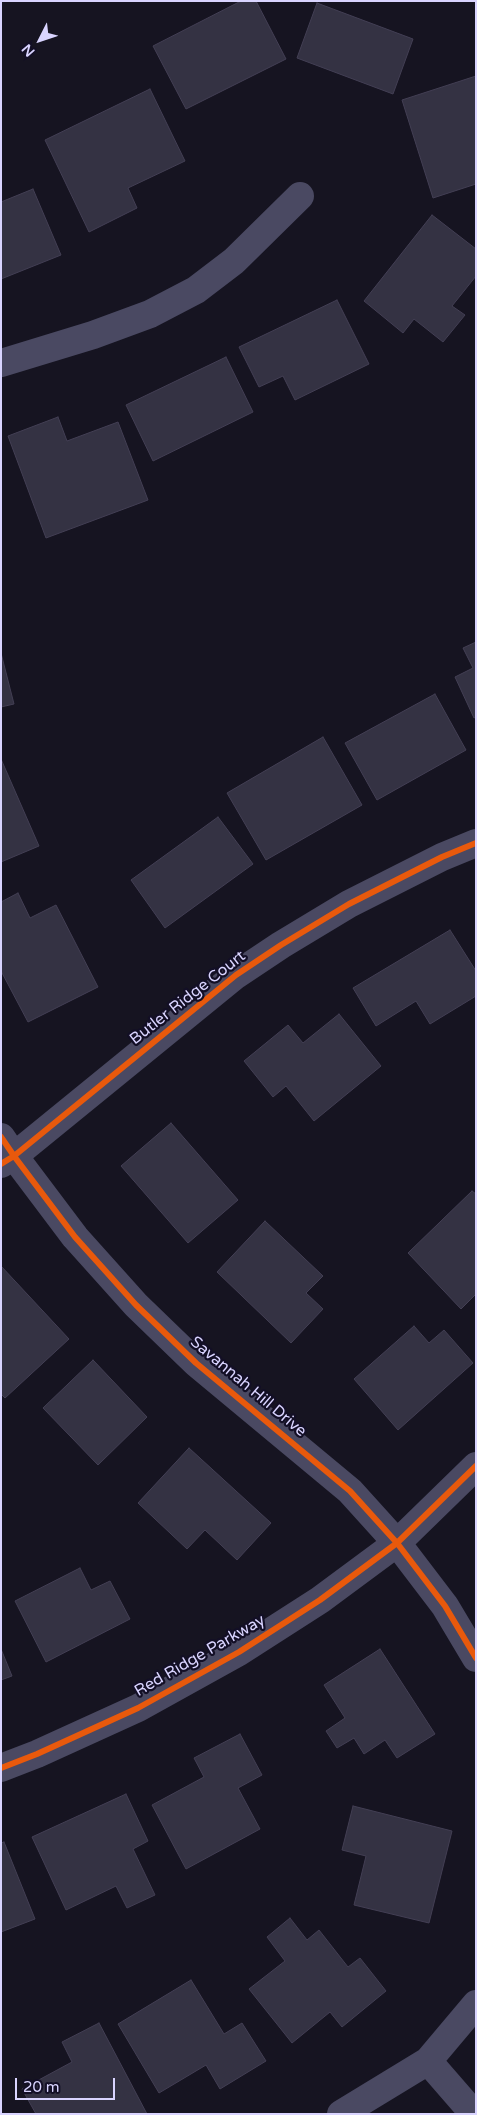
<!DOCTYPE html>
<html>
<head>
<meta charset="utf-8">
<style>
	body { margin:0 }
	#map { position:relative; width:477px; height:2115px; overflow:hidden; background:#161421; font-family:"Varela Round",sans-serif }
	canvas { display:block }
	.frame { position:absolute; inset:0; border:2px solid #d9d4ff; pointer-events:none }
	.north { position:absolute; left:15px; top:15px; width:50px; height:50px; -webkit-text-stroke:4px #130f26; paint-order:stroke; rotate:229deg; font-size:14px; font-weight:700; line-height:20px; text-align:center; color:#d9d4ff }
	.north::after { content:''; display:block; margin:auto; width:18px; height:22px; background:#d9d4ff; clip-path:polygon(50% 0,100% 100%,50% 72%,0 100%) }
	.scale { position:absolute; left:15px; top:2078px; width:100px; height:22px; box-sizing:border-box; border:2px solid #d9d4ff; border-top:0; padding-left:6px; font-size:15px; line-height:18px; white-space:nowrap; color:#d9d4ff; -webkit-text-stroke:4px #130f26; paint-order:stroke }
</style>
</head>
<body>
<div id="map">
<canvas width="477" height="2115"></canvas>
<div class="frame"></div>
<div class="north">N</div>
<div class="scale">20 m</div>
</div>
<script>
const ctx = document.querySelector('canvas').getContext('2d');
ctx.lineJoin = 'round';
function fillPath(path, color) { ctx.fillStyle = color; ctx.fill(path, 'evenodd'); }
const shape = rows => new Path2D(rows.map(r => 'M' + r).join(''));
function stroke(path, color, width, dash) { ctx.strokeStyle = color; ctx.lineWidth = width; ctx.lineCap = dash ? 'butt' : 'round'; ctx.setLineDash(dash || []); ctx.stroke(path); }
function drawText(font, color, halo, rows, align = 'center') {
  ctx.font = font + ' "Varela Round",sans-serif'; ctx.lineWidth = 4.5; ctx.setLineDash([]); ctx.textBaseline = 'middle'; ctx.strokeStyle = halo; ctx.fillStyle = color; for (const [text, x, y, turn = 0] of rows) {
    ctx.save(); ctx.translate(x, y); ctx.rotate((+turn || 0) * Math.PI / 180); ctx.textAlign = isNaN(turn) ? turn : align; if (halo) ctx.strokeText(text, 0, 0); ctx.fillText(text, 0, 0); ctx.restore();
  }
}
const building = shape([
	[241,1,256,1,286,59,186,109,153,46,241,1],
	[317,3,413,39,393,94,297,58,317,3],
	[476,76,476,184,433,198,402,100,476,76],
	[150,89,185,161,128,188,137,208,89,232,45,140,150,89],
	[33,189,61,255,1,279,1,202,33,189],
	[432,215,476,249,476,276,452,306,465,315,443,342,414,319,403,333,364,301,432,215],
	[337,300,369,364,295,400,283,376,259,387,239,347,337,300],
	[226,357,253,412,153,461,126,405,226,357],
	[58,417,67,441,118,422,148,500,46,538,8,436,58,417],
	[476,642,476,717,474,718,455,677,473,668,463,648,476,642],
	[1,653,14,704,1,707,1,653],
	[435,694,466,750,377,800,345,743,435,694],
	[323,737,362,805,266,860,227,793,323,737],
	[1,759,39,846,1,862,1,759],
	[218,817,253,864,165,928,131,880,218,817],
	[18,893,30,918,56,905,98,987,28,1022,1,971,1,902,18,893],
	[450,930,476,971,476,996,430,1024,416,1001,376,1026,353,988,450,930],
	[339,1014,381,1066,314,1121,286,1086,273,1097,244,1061,288,1025,303,1043,339,1014],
	[171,1123,238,1200,188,1243,121,1166,171,1123],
	[472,1191,476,1194,476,1294,461,1309,408,1253,472,1191],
	[265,1221,323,1276,306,1293,323,1309,291,1343,217,1272,265,1221],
	[1,1266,69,1339,5,1398,1,1394,1,1266],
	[414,1326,429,1343,444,1330,473,1363,398,1430,354,1379,414,1326],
	[93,1360,147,1417,98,1465,43,1408,93,1360],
	[189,1448,271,1523,237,1560,205,1530,187,1549,138,1503,189,1448],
	[80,1568,91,1590,110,1581,130,1619,46,1662,15,1601,80,1568],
	[1,1649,12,1676,1,1680,1,1649],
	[380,1649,435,1734,397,1758,385,1740,364,1754,354,1738,337,1748,326,1731,345,1718,324,1685,380,1649],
	[240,1734,262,1775,238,1788,260,1829,186,1869,152,1805,204,1777,194,1758,240,1734],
	[126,1794,148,1841,133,1849,155,1895,127,1908,116,1886,66,1910,32,1837,126,1794],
	[353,1806,452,1831,429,1923,354,1905,366,1856,342,1850,353,1806],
	[4,1842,35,1919,1,1932,1,1843,4,1842],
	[290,1918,307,1940,319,1930,348,1967,360,1958,386,1991,342,2027,330,2012,292,2043,249,1989,285,1961,267,1937,290,1918],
	[191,1980,224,2034,242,2023,266,2061,220,2089,206,2065,159,2093,118,2024,191,1980],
	[99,2023,147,2114,36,2114,22,2089,72,2062,62,2042,99,2023]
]);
fillPath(building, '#343243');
stroke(building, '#433f54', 1);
stroke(shape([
	[1,363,93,335,150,314,196,290,234,261,300,196],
	[1,1137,14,1156,75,1237,136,1305,196,1363,350,1491,397,1543,445,1606,476,1658],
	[1,1164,14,1156,236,975,281,945,349,904,442,857,476,843],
	[1,1768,37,1754,138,1708,239,1652,320,1600,397,1543,476,1466],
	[428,2061,474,2114],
	[341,2114,428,2061,476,2004]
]), '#4a4962', 28);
stroke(shape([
	[1,1137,14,1156,75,1237,136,1305,196,1363,350,1491,397,1543,445,1606,476,1658],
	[1,1164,14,1156,236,975,281,945,349,904,442,857,476,843],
	[1,1768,37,1754,138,1708,239,1652,320,1600,397,1543,476,1466]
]), '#e8590c', 6);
drawText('16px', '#d9d4ff', '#130f26', [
	["Butler Ridge Court",188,998,-38],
	["Savannah Hill Drive",248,1387,40],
	["Red Ridge Parkway",200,1656,-30]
]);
</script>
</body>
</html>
